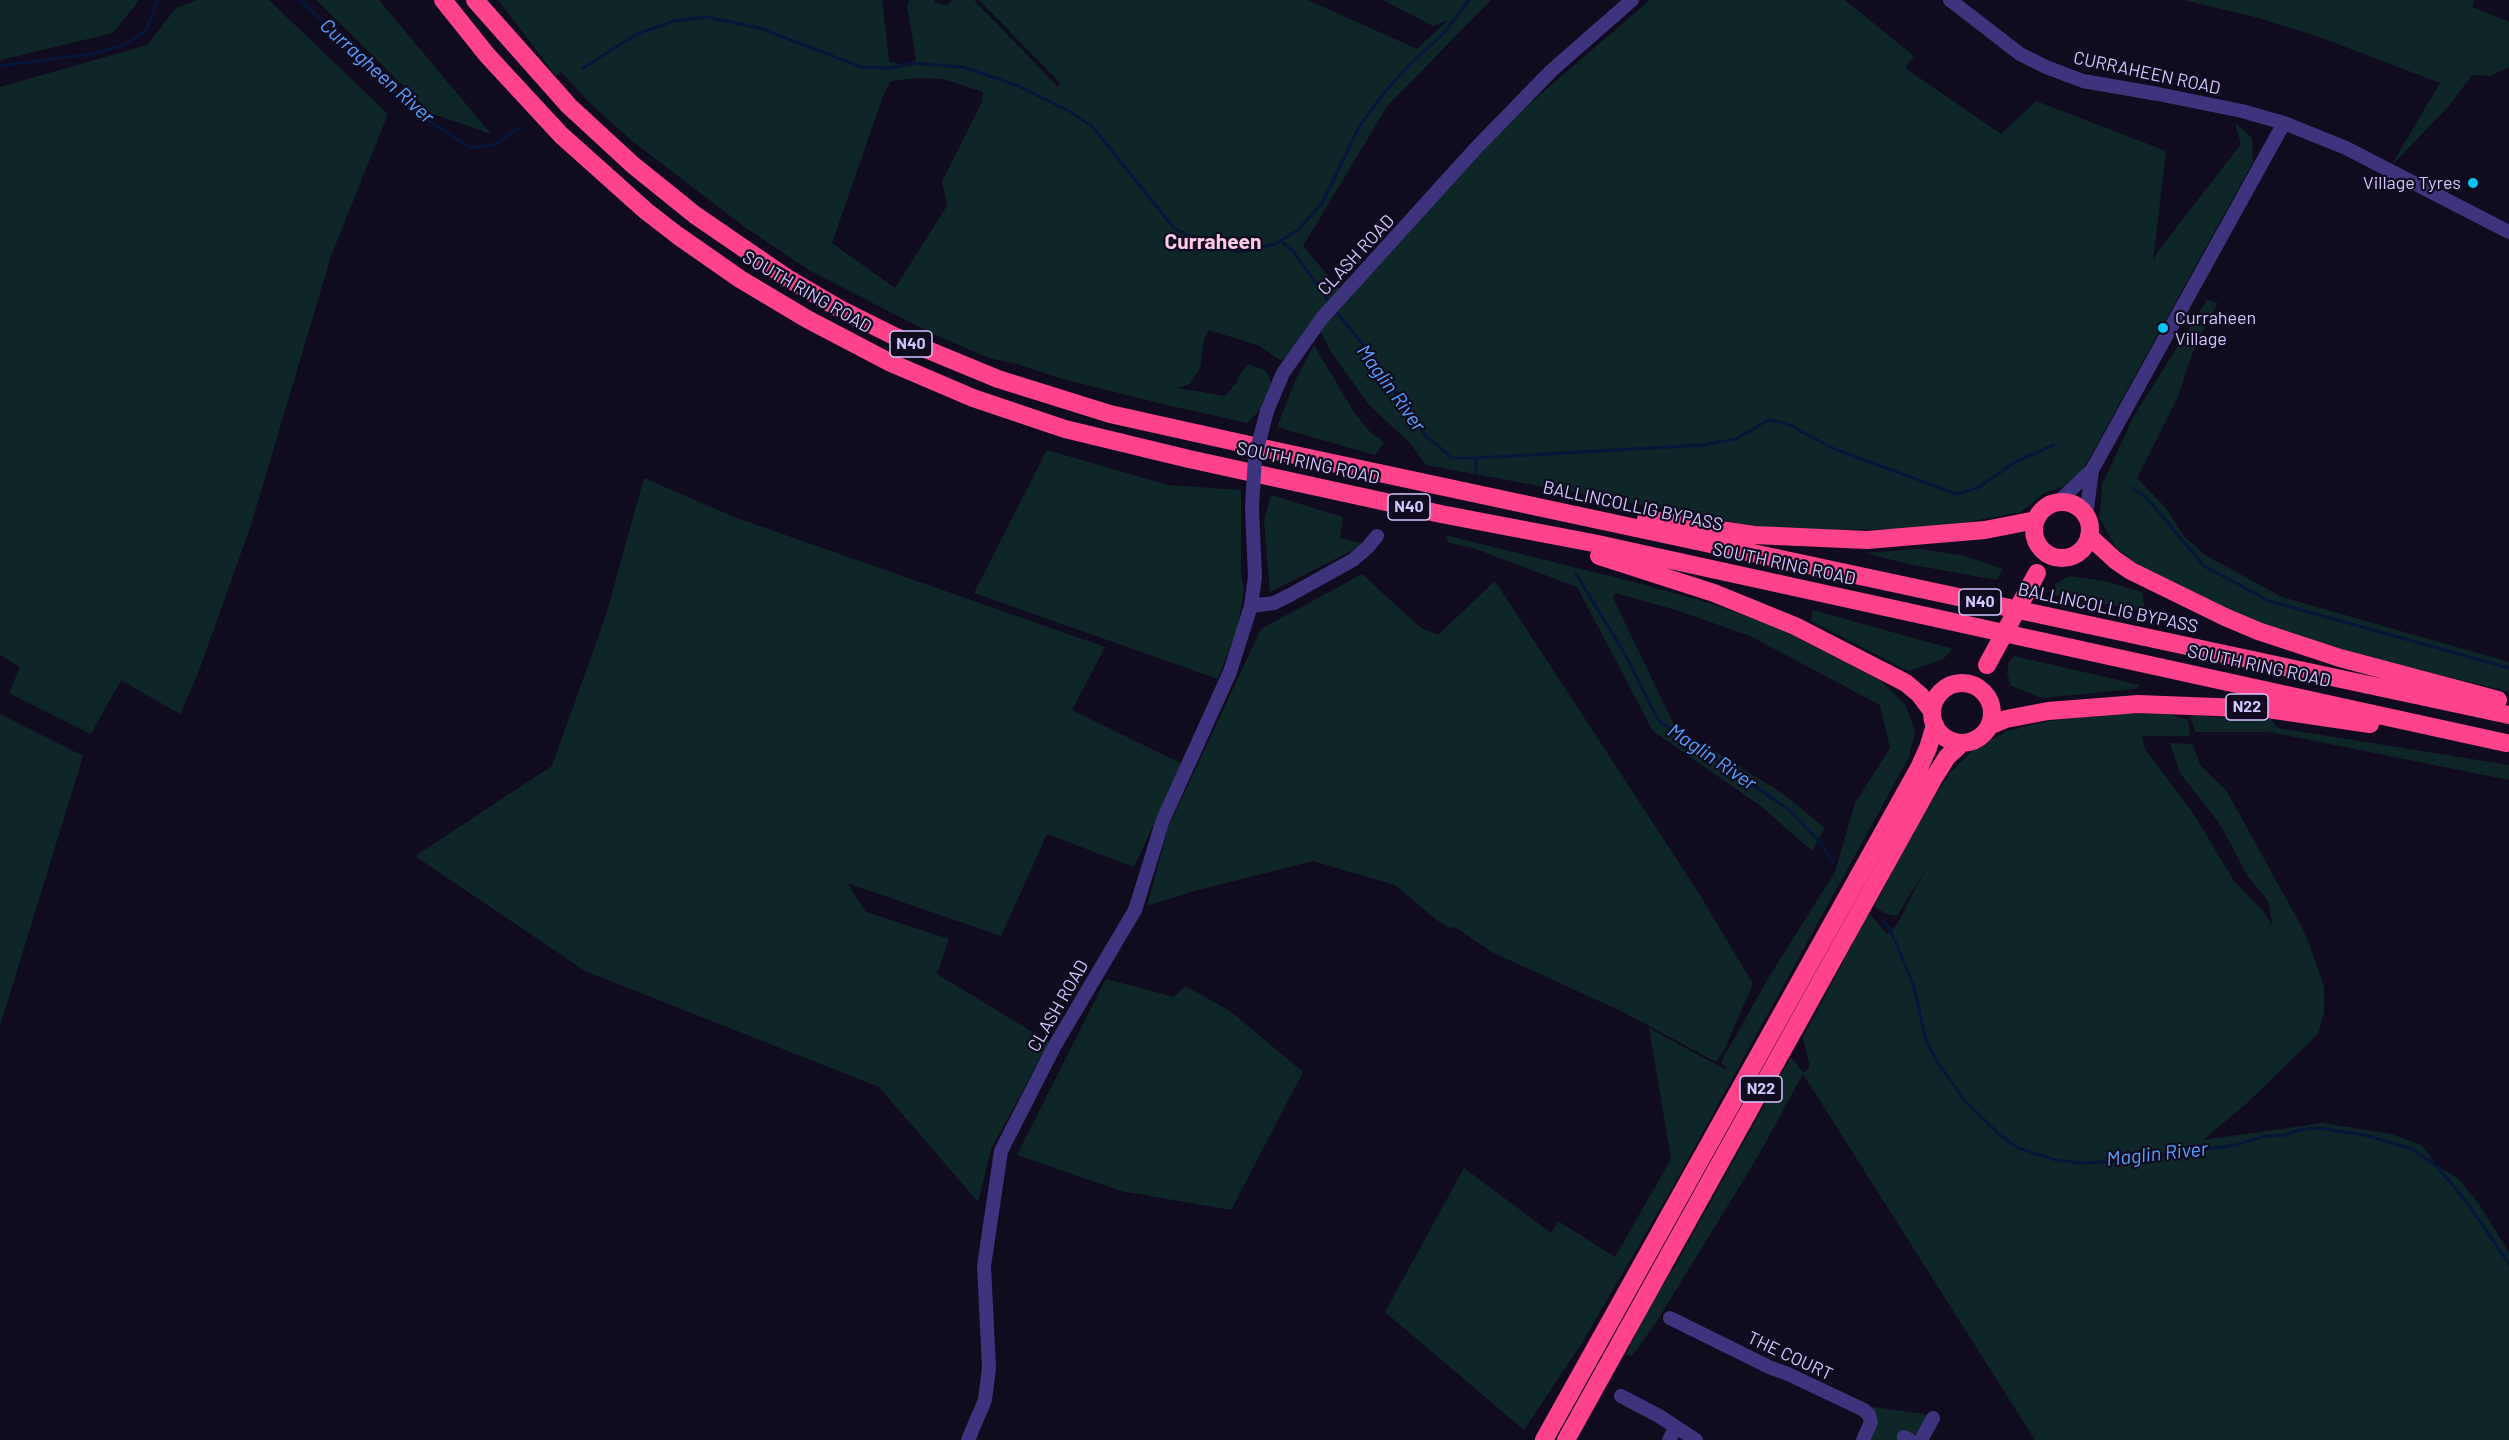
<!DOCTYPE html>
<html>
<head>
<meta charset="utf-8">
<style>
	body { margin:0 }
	canvas { display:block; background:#100b1e }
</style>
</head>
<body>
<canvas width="2509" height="1440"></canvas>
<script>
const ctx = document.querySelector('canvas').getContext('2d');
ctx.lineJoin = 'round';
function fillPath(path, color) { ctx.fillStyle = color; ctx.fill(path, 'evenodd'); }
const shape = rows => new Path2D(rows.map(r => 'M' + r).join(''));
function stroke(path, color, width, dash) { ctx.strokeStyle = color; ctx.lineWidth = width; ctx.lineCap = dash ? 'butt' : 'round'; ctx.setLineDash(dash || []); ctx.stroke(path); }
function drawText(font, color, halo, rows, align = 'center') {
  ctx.font = font + ' Barlow,sans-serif'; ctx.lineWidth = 4.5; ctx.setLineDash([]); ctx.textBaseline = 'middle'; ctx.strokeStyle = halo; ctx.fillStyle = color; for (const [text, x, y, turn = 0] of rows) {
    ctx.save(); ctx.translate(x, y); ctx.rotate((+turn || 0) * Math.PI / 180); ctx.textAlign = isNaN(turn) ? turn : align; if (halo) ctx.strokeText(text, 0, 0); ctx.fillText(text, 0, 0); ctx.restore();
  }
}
fillPath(shape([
	[0,0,139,0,113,33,0,60],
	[197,0,269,0,388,114,331,256,251,525,197,676,180,714,121,680,91,734,9,693,20,667,0,655,0,87,147,45,176,8],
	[316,0,379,0,491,134,431,113],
	[498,0,882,0,889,61,910,67,916,59,907,5,910,0,934,0,935,3,947,5,953,0,974,0,1058,87,1060,83,979,0,1308,0,1417,49,1448,20,1433,26,1383,0,1491,0,1388,105,1303,246,1340,290,1309,324,1286,358,1280,360,1260,346,1209,330,1204,340,1200,368,1190,384,1177,388,1225,396,1238,381,1238,377,1248,364,1266,371,1271,383,1259,411,1247,423,1167,405,1063,379,1017,364,989,358,931,333,809,270,742,225,631,140,591,104,561,72,556,76],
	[917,78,943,79,983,92,982,102,942,181,947,206,895,288,832,243,884,93,891,81],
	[1650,0,1845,0,1914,56,1905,68,2001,134,2036,101,2166,151,2153,261,2159,250,2241,144,2235,123,2252,138,2253,162,2081,473,2067,485,2044,493,2021,512,1928,529,1776,530,1426,465,1409,442,1369,405,1333,355,1319,329,1513,118],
	[2183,0,2475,0,2472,7,2509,22,2509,67,2490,76,2472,75,2448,107,2391,166,2440,83,2322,38,2259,18],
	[2207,300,2218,303,2195,345,2178,397,2137,478,2166,508,2183,535,2205,555,2282,597,2509,662,2509,692,2352,653,2244,617,2138,565,2117,549,2100,519,2102,485,2134,416],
	[1314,345,1355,414,1370,432,1384,442,1375,455,1277,427,1296,379],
	[1047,450,1168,485,1241,490,1241,574,1244,588,1238,626,1218,679,974,593],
	[644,478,734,517,1105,647,1072,710,1182,764,1134,867,1047,834,1001,936,847,883,866,912,949,939,937,974,1049,1042,991,1149,978,1202,879,1087,585,971,415,856,552,766,606,615],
	[1271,495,1343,517,1340,538,1365,544,1270,592,1264,521],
	[1445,535,1641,584,1712,604,1774,626,1880,680,1906,706,1915,731,1909,757,1671,1190,1583,1341,1524,1430,1385,1312,1464,1168,1551,1233,1558,1221,1615,1257,1671,1159,1649,1028,1726,1070,1727,1068,1721,1062,1769,977,1835,872,1855,803,1890,748,1880,705,1750,636,1676,610,1615,593,1613,598,1675,727,1782,793,1825,828,1812,851,1762,807,1653,731,1577,587,1473,548,1449,543],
	[1920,549,1965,556,2003,569,1997,580,1908,564,1865,553],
	[1362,574,1421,628,1438,635,1495,581,1698,892,1753,984,1724,1050,1716,1062,1623,1012,1492,952,1455,927,1449,928,1434,918,1395,885,1313,861,1194,891,1147,906,1168,828,1261,629],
	[2069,576,2104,581,2142,592,2145,611,2055,595,2055,584],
	[1813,610,1953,649,1943,659,1909,671,1811,621],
	[2014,656,2140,685,2135,689,2042,698,2011,686,2007,673,2009,662],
	[2165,713,2188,720,2190,731,2189,736,2142,736,2145,749,2195,816,2234,881,2262,910,2273,926,2268,901,2247,875,2220,824,2180,773,2170,743,2192,744,2201,766,2226,790,2305,933,2324,986,2324,1013,2318,1034,2247,1103,2203,1140,2323,1123,2391,1134,2422,1145,2437,1166,2458,1178,2478,1203,2509,1252,2509,1440,2035,1440,1803,1074,1757,1158,1655,1324,1632,1356,1626,1355,1647,1310,1677,1263,1791,1057,1803,1073,1810,1067,1803,1038,1869,913,1887,934,1897,925,1927,866,1897,916,1886,914,1875,907,1876,903,1919,821,1951,772,1975,748,2008,731,2048,721,2116,714],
	[0,714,83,756,0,1026],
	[2194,715,2234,719,2271,719,2278,728,2509,765,2509,780,2270,732,2196,732,2190,717],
	[1106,979,1174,997,1185,986,1230,1011,1303,1072,1231,1210,1121,1191,1017,1155],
	[1866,1406,1924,1414,1928,1416,1918,1434,1911,1434,1902,1440,1868,1440]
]), '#0e2628');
stroke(shape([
	[300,0,420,115,471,148,496,144,520,127],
	[0,66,96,53,124,45,146,31,158,0],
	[583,68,637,34,674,21,706,17,760,28,861,67,891,68,911,63,963,67,1016,85,1069,111,1092,126,1174,228,1208,246,1240,252,1275,244,1298,230,1322,203,1359,127,1384,93,1410,64,1443,34,1469,0],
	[1281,241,1293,251,1330,303],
	[1336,312,1361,342,1425,435,1452,458,1476,458,1476,472],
	[1476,458,1704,445,1736,439,1768,420,1788,424,1832,448,1956,494,1977,488,2017,461,2054,445],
	[2132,488,2146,497,2204,566,2269,601,2509,668],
	[1576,574,1622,649,1659,721,1788,809,1820,842,1833,862],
	[1884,922,1890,929,1914,987,1926,1040,1938,1063,1965,1101,2000,1135,2018,1148,2056,1160,2082,1163,2121,1161,2236,1145,2265,1136,2286,1135,2299,1130,2319,1128,2364,1135,2410,1148,2437,1166,2471,1208,2509,1264]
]), '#07153a', 3);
stroke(shape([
	[1950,0,2020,54,2046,67,2083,81,2158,94,2242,111,2284,123,2346,148,2509,232],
	[1267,411,1283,373,1322,318,1477,147,1551,71,1632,0],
	[2057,503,2092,470,2284,123],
	[2086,516,2092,470],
	[1251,606,1274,603,1290,595,1353,560,1367,548,1377,536],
	[1670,1318,1769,1367,1788,1374,1864,1410,1869,1415,1871,1422,1863,1440],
	[1621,1396,1659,1416,1676,1427],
	[1904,1437,1910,1440],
	[968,1440,985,1400,989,1368,984,1266,1001,1151,1054,1047,1135,910,1163,820,1230,672,1251,606,1255,577,1252,507],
	[1669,1440,1676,1427,1696,1440],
	[1921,1440,1933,1418]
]), '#3e347e', 14);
stroke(shape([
	[443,0,487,55,561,135,646,211,677,235,740,279,807,319,891,363,973,398,1065,429,1189,459,1441,514,1593,543,2506,743],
	[475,0,569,106,633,165,695,215,787,278,840,309,894,336,998,379,1110,414,1281,452,2509,715],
	'2034 530a28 28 0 1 1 56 0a28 28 0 1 1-56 0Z',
	[1646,519,1754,535,1867,540,1985,530,2036,520],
	[2089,536,2115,560,2131,571,2225,617,2258,631,2340,658,2498,700],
	[1599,556,1714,593,1795,626,1906,683,1920,695,1932,711],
	'1932 713a30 30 0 1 1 60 0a30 30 0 1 1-60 0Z',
	[1989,726,2006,719,2048,711,2138,704,2268,709,2370,724],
	[1544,1440,1919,768,1928,748,1935,725],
	[1566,1440,1935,776,1947,757,1962,743]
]), '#ff428c', 18);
stroke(shape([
	[1252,507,1255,457,1267,411]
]), '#3e347e', 14);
stroke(shape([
	[1987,665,2037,573]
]), '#ff428c', 18);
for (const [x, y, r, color] of [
	[2473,183,6,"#00c5f2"],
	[2163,328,6,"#00c5f2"]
]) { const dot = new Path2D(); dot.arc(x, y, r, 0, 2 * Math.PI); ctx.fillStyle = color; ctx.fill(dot); stroke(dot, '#100b1e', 2); }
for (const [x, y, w] of [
	[911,344,42],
	[1409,507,42],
	[1980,602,42],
	[2247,707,42],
	[1761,1089,42]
]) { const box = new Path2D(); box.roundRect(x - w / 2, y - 13, w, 26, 4.5); ctx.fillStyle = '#100b1e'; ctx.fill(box); stroke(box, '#d3c7ff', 1.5); }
drawText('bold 16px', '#d3c7ff', null, [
	["N40",911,344],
	["N40",1409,507],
	["N40",1980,602],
	["N22",2247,707],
	["N22",1761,1089]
]);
drawText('18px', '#d3c7ff', '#100b1e', [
	["CURRAHEEN ROAD",2147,73,12],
	["CLASH ROAD",1356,255,-47],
	["SOUTH RING ROAD",807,292,30],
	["SOUTH RING ROAD",1308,463,12],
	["BALLINCOLLIG BYPASS",1633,506,12],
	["SOUTH RING ROAD",1784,564,12],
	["BALLINCOLLIG BYPASS",2108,608,12],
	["SOUTH RING ROAD",2259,666,12],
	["CLASH ROAD",1058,1006,-60],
	["THE COURT",1790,1356,25]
]);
drawText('18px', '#d3c7ff', '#100b1e', [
	["Village Tyres",2461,183],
	["Curraheen",2175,318,"left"],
	["Village",2175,339,"left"]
], 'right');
drawText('italic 20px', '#55a1ff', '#100b1e', [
	["Curragheen River",377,71,42],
	["Maglin River",1391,388,54],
	["Maglin River",1712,757,34],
	["Maglin River",2157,1154,-6]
]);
drawText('bold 21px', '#ffc9e7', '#100b1e', [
	["Curraheen",1213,242]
]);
</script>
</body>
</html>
